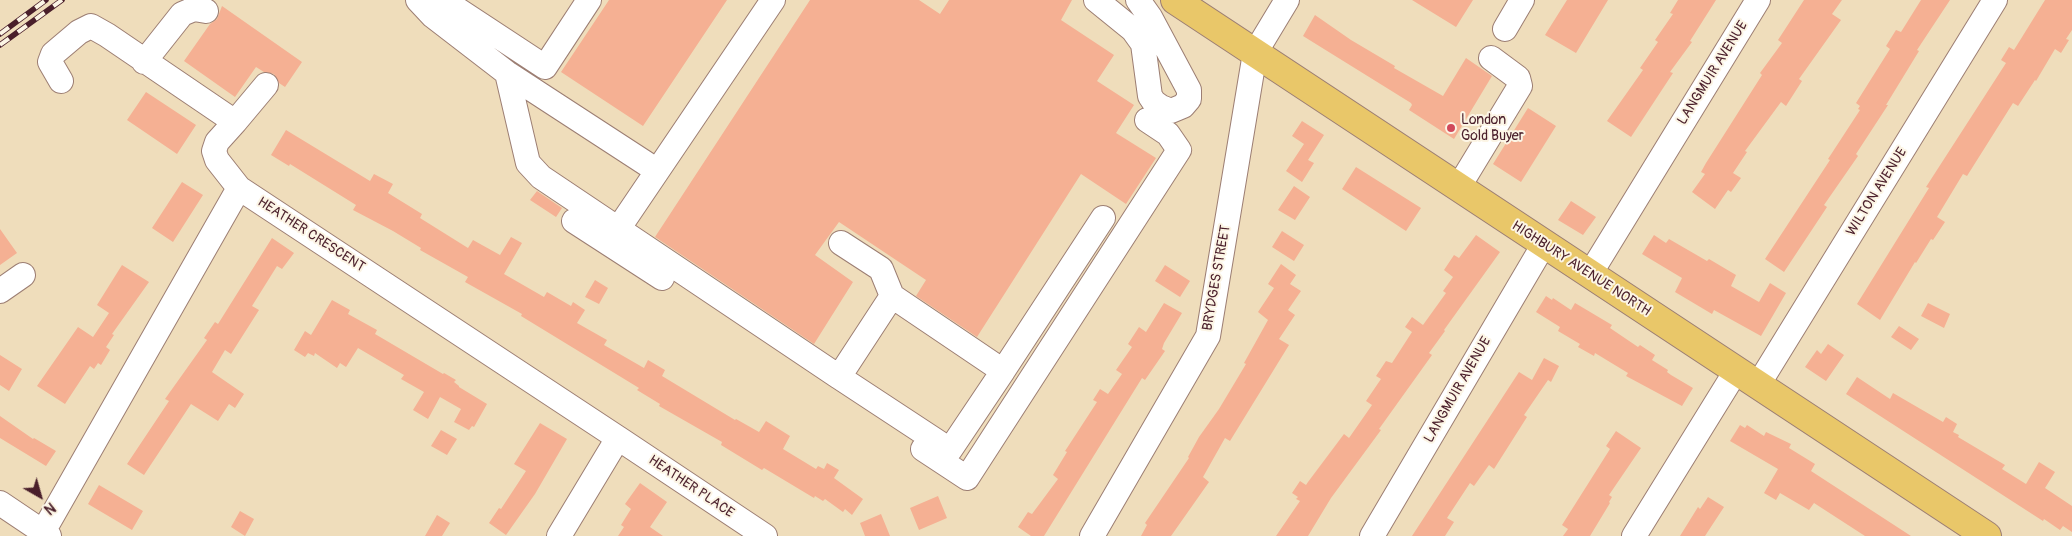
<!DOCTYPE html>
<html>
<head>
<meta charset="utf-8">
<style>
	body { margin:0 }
	#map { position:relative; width:2072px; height:536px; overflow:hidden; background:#efddbb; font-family:Pangolin,sans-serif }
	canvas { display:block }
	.north { position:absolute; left:15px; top:471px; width:50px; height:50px; -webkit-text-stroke:4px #fcf5e5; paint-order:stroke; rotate:142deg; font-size:14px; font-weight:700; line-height:20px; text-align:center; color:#4a1f2b }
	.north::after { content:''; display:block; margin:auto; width:18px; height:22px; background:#4a1f2b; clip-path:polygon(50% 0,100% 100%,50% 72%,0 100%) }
</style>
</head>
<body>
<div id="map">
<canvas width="2072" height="536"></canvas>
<div class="north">N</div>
</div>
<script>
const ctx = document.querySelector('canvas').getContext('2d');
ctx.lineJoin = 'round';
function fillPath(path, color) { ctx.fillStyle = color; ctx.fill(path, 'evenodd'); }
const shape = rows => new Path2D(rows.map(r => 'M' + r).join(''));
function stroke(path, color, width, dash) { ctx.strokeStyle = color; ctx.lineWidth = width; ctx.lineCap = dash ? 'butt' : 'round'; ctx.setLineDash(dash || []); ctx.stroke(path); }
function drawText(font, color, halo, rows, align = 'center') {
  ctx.font = font + ' Pangolin,sans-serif'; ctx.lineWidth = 4; ctx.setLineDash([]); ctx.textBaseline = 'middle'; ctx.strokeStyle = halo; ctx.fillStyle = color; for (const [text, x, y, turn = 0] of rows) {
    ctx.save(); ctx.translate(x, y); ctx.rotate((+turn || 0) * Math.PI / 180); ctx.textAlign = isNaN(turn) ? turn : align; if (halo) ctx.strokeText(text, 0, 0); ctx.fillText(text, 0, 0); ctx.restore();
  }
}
fillPath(shape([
	[609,0,727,0,643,126,561,72],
	[810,0,919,0,940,14,949,0,1072,0,1061,20,1114,55,1097,81,1134,105,1116,133,1156,158,1126,204,1081,174,977,337,916,296,926,280,839,222,815,255,853,282,814,344,655,237],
	[1412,0,1473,0,1456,27],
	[1567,0,1608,0,1576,53,1545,35],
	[1678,0,1716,0,1690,41,1692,42,1670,72,1673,73,1631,137,1607,121,1643,70,1640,68,1658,42,1655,40,1673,14,1670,13],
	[1804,0,1842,0,1832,14,1841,20,1799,79,1802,81,1786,106,1781,102,1745,151,1747,152,1733,173,1741,178,1731,192,1728,190,1715,209,1692,192,1705,174,1701,172,1706,163,1762,75,1760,73,1782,43,1778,40],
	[1921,0,1950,0,1917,50,1919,51,1886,105,1888,105,1856,154,1858,156,1824,205,1827,207,1784,272,1765,259,1830,160,1828,159,1860,110,1858,109,1860,106,1856,103,1890,49,1886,46,1896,30,1901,32],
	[2045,0,2072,0,2072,30,2066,39,2069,40,2061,53,2055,49,2036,81,2035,80,2018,106,2013,103,1967,176,1963,174,1937,217,1945,222,1933,240,1931,239,1916,263,1915,262,1880,320,1857,304,1929,188,1926,187,2006,63,2001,60,2009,47,2014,50],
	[222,6,302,62,285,87,279,83,274,74,264,72,256,67,235,97,184,61,210,24,217,19],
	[1315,15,1351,40,1395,66,1394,68,1443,96,1466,58,1492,76,1454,139,1409,110,1412,105,1411,103,1303,36],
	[146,92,196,125,177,154,127,120],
	[1528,108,1556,126,1521,182,1493,164],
	[1302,121,1324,135,1308,160,1314,163,1302,182,1286,171,1304,144,1292,136],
	[286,130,370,181,374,174,393,184,388,193,422,214,420,218,468,248,473,240,500,255,511,237,522,243,504,274,544,297,547,292,571,306,573,302,585,310,577,323,607,340,604,345,644,368,648,360,665,370,662,376,735,420,736,419,759,432,766,421,790,436,783,449,816,469,818,466,824,469,827,463,839,470,834,478,863,499,852,515,845,509,843,512,825,499,823,501,815,496,814,498,764,468,762,470,721,445,722,442,659,406,660,404,637,390,639,388,521,316,522,314,465,282,468,277,420,250,421,248,393,231,353,210,356,205,290,164,289,166,271,155],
	[1356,167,1421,208,1406,231,1342,189],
	[182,182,203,195,173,242,152,228],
	[1294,186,1310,197,1295,220,1278,210],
	[537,191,562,208,556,217,530,200],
	[1571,201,1596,217,1583,235,1558,220],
	[0,229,17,253,0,265],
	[1282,231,1304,245,1294,261,1272,247],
	[1476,235,1500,252,1444,330,1445,331,1429,353,1432,355,1379,429,1381,430,1331,498,1308,536,1276,536,1300,501,1296,499,1298,497,1292,493,1300,481,1306,485,1308,482,1344,434,1349,438,1372,405,1366,401,1381,379,1376,376,1386,361,1392,363,1412,332,1405,327,1412,317,1423,325,1446,293,1443,291,1453,277,1444,270,1454,255,1459,258],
	[1654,235,1666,243,1669,239,1707,261,1709,259,1736,275,1731,286,1759,302,1770,283,1786,293,1761,336,1714,310,1712,314,1675,292,1682,278,1642,254],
	[272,238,294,253,282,269,277,266,252,306,259,310,231,354,225,350,212,372,244,394,235,408,229,404,218,421,191,404,144,475,127,464,169,401,165,399,207,340,204,338,215,322,218,324],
	[1281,264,1296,275,1290,284,1301,291,1288,310,1295,315,1279,339,1289,345,1230,441,1225,438,1203,477,1209,482,1171,536,1141,536,1147,525,1145,523,1189,458,1188,457,1199,437,1219,409,1246,364,1244,363,1268,320,1258,312,1274,288,1268,284],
	[122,265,149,282,112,334,114,335,106,347,110,350,101,365,98,363,94,369,90,366,65,404,37,386,78,327,93,337,109,313,97,305],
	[1165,265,1190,281,1180,297,1155,281],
	[595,280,608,288,599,304,585,297],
	[1546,296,1552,300,1553,298,1571,310,1575,303,1612,325,1610,328,1638,347,1640,345,1655,355,1652,360,1668,370,1667,372,1671,375,1693,388,1682,406,1626,376,1628,373,1595,353,1594,356,1578,347,1580,344,1558,331,1560,327,1536,312],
	[332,300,350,310,348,314,377,330,375,334,443,374,444,373,456,380,454,382,459,386,459,387,487,404,474,427,472,426,469,430,454,422,461,409,440,397,428,419,413,410,424,392,401,379,404,375,358,348,346,367,340,363,337,368,315,353,314,356,308,353,305,357,294,350,305,331,311,335],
	[1164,303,1182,313,1164,343,1162,349,1165,351,1145,380,1142,378,1044,536,1031,536,1018,527,1028,512,1032,514,1058,479,1053,475,1067,452,1065,451,1069,445,1097,402,1093,400,1100,389,1108,394,1122,374,1116,370,1132,347,1128,344,1139,327,1146,332],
	[1928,303,1950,314,1944,328,1921,316],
	[1899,326,1919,339,1911,350,1891,337],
	[1828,344,1844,355,1826,381,1805,367,1817,350,1821,354],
	[0,355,22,369,9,391,0,385],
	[1544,358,1559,366,1551,382,1548,380,1524,415,1527,417,1494,469,1489,465,1474,486,1470,483,1447,518,1454,522,1445,536,1412,536,1519,372,1532,380],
	[1857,377,1890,399,1893,393,1943,422,1946,417,1957,424,1953,432,1959,435,1958,437,2005,465,2002,469,2026,484,2039,462,2055,472,2045,488,2072,506,2072,532,2063,526,2060,530,2044,519,2043,521,1846,394],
	[0,416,33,439,34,438,56,451,46,466,0,438],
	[540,423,567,439,535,494,506,535,489,523,499,508,501,509,526,471,514,464],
	[1740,425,1745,428,1747,425,1764,436,1766,432,1791,444,1789,448,1815,464,1811,471,1911,536,1865,536,1814,503,1809,510,1780,493,1776,500,1764,493,1778,469,1730,441],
	[441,430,457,439,447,455,431,446],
	[1616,431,1641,448,1609,495,1612,497,1609,502,1610,503,1590,536,1563,536,1568,529,1562,525,1610,449,1606,446],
	[640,483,667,502,650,527,663,536,618,536,624,527,621,525,631,509,625,504],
	[99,485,143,511,132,530,88,504],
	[938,496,947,518,919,530,910,508],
	[1708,497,1724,507,1705,536,1680,536,1698,507,1700,509],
	[240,511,254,519,245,536,231,527],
	[881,514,890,536,865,536,860,523],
	[437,515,450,523,442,536,425,536]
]), '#f5b093');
const minor = shape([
	[418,0,433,16,507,73,656,170],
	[443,0,545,67,589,0],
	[1096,0,1133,30,1143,44,1150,96,1154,102,1161,107,1171,111,1183,106,1189,99,1189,90,1150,17,1138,0],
	[1505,29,1522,0],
	[144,62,182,14,194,9,206,11],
	[507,73,528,163,541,177,839,377,892,296,1003,371,950,450,839,377],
	[61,81,50,62,53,54,79,32,91,26,107,35,235,122,217,142,214,151,217,160,239,188],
	[235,122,266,85],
	[1458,188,1520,86,1518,78,1491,58],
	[574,221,662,278],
	[610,241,773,0],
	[841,243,881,269,892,296],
	[1590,274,1758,0],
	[0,291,23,275],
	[1003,371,1103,218],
	[1758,385,1995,0],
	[618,438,765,536],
	[923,449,967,478,1179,150,1168,134,1147,120],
	[0,503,49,536],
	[43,532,239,188,618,438,559,536],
	[1092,536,1208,336,1255,53,1287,0],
	[1372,536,1544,244],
	[1634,536,1736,371]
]);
const major = shape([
	[1175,0,1987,536]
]);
stroke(minor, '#9c7e73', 26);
stroke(major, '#9c7e73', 30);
stroke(minor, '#fff', 24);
stroke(major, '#e9c769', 28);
const rail = shape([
	[0,34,46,0],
	[0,45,62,0]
]);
stroke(rail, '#4a1f2b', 5.5);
stroke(rail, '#fcf5e5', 4, [11]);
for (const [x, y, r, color] of [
	[1451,128,5,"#d1495b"]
]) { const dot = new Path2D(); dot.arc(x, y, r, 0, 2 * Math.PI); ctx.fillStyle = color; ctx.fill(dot); stroke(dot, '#fcf5e5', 2); }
drawText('14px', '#4a1f2b', '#fcf5e5', [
	["LANGMUIR AVENUE",1713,73,-58],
	["WILTON AVENUE",1877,192,-58],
	["HEATHER CRESCENT",311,235,33],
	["HIGHBURY AVENUE NORTH",1581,269,33],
	["BRYDGES STREET",1217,278,-80],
	["LANGMUIR AVENUE",1458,390,-60],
	["HEATHER PLACE",691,487,34]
]);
drawText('14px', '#4a1f2b', '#fcf5e5', [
	["London",1461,120],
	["Gold Buyer",1461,136]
], 'left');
</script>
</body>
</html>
